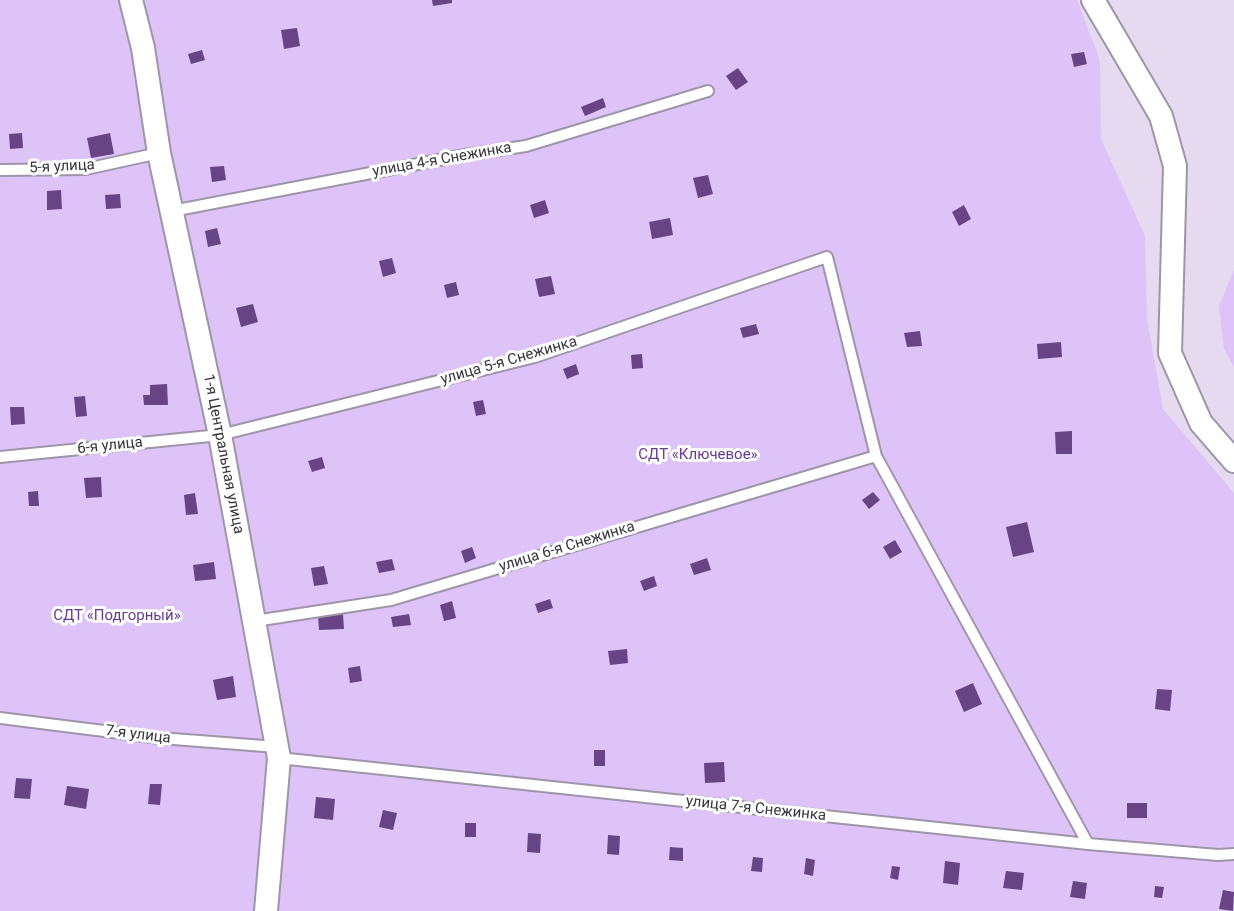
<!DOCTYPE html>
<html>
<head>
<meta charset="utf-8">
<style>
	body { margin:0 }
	canvas { display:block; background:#e5daf0 }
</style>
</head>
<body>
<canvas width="1234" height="911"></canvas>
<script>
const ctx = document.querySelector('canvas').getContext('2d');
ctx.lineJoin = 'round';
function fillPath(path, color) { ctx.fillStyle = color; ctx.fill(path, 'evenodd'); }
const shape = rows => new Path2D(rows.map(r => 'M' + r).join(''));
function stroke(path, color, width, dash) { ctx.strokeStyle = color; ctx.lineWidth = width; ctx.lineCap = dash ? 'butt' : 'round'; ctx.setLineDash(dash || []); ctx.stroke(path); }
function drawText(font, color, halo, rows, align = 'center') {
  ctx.font = font + ' Roboto,sans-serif'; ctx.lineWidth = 6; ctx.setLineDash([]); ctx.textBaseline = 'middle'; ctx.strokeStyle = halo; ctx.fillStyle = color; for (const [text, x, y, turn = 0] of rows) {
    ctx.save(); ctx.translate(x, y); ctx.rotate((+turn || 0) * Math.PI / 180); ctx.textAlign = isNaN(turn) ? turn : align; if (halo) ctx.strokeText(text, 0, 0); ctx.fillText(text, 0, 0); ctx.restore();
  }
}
fillPath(shape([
	[0,0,1077,0,1097,52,1100,64,1101,139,1145,236,1147,319,1163,409,1234,493,1234,911,0,911],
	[1234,270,1234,367,1224,349,1219,306]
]), '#dec3f9');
fillPath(shape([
	[432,0,452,0,452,3,433,6],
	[297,28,300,46,284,49,281,30],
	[202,50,205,60,191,64,188,54],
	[1084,52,1087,64,1074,67,1071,54],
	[738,68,748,82,736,90,726,76],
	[603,98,606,107,585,116,581,107],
	[22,133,23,148,10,149,9,134],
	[110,133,114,154,91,158,87,138],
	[224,166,226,180,212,182,210,167],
	[708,175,713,194,698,198,693,178],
	[61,190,62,209,47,210,47,191],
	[120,194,121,208,106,209,105,195],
	[545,200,549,213,534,218,530,205],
	[964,205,971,219,959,226,952,212],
	[670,218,673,235,652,239,649,222],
	[217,228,221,244,208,247,205,231],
	[392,258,396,273,383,277,379,261],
	[551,276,555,294,539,297,535,279],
	[456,282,459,295,447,298,444,285],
	[253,304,258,322,241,327,236,308],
	[756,324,759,334,743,338,740,328],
	[920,331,922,346,907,347,904,333],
	[1061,342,1062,357,1038,359,1037,344],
	[642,354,643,368,632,369,631,355],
	[576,364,579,374,567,379,563,369],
	[167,384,168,405,144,405,143,395,150,395,150,385],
	[85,396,87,416,76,417,74,397],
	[483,400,486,414,476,416,473,402],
	[10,407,24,407,25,424,11,425],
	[1072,431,1072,454,1056,454,1055,432],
	[322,457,325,468,312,472,308,461],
	[101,477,102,497,86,498,84,478],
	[38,491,39,506,29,506,28,492],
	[873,492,880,500,869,509,862,500],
	[195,493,198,514,186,515,184,495],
	[1027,522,1034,552,1013,557,1006,527],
	[895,540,902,552,890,559,883,547],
	[472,547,476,558,465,563,461,551],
	[707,558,711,570,694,575,690,564],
	[392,559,395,570,379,573,376,562],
	[214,562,216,579,195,581,193,565],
	[324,566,328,584,314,586,311,568],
	[654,576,657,586,644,591,640,581],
	[550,599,553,608,538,613,535,604],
	[452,601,456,618,444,621,440,605],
	[343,614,344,629,319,630,318,616],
	[409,614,411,625,393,627,391,617],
	[627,649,628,663,610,665,608,651],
	[360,666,362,681,350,683,348,668],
	[233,676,236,697,217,700,213,680],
	[973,683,982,704,964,712,955,691],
	[1157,689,1172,690,1170,711,1155,709],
	[594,750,605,750,605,766,594,766],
	[724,762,725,782,705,783,704,763],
	[16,778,32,779,30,799,14,798],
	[150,784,162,784,160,805,148,804],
	[67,786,89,789,86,809,64,805],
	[316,797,335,799,333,820,314,818],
	[1127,803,1147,803,1147,818,1127,818],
	[383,810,397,813,393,830,379,827],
	[465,823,476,823,476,837,465,837],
	[528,833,541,834,540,853,527,852],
	[608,835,620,836,619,855,607,854],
	[670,847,683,848,683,861,669,860],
	[753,857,763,858,762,872,751,871],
	[806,858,815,860,813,876,804,874],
	[945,861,960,863,958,885,943,883],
	[892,866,900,867,898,880,890,878],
	[1006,871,1024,873,1022,890,1003,888],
	[1073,881,1087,883,1085,899,1070,897],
	[1155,886,1164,887,1162,898,1154,897],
	[1223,890,1234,892,1233,911,1219,909]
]), '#674584');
const lane = shape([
	[0,170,86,169,159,153],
	[172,211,465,155,526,146,708,91],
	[0,457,220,435,535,357,827,257,876,456,1088,844],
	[255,621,391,600,876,456],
	[0,718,160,738,277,747],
	[279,758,1088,844,1218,855,1234,854]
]);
const street = shape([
	[131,0,143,48,159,153,220,435,279,758,266,911],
	[1093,0,1161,116,1175,166,1170,353,1201,423,1234,461]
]);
stroke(lane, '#9f95a9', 14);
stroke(street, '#9f95a9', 26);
stroke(lane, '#fff', 10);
stroke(street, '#fff', 22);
drawText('15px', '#38333c', '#fff', [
	["улица 4-я Снежинка",442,160,-10],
	["5-я улица",62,167,-3],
	["улица 5-я Снежинка",509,361,-16],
	["6-я улица",110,446,-6],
	["1-я Центральная улица",223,454,79],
	["улица 6-я Снежинка",567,547,-17],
	["7-я улица",138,735,7],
	["улица 7-я Снежинка",756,809,6]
]);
drawText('15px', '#683a8d', '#fff', [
	["СДТ «Ключевое»",698,455],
	["СДТ «Подгорный»",117,616]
]);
</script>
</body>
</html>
